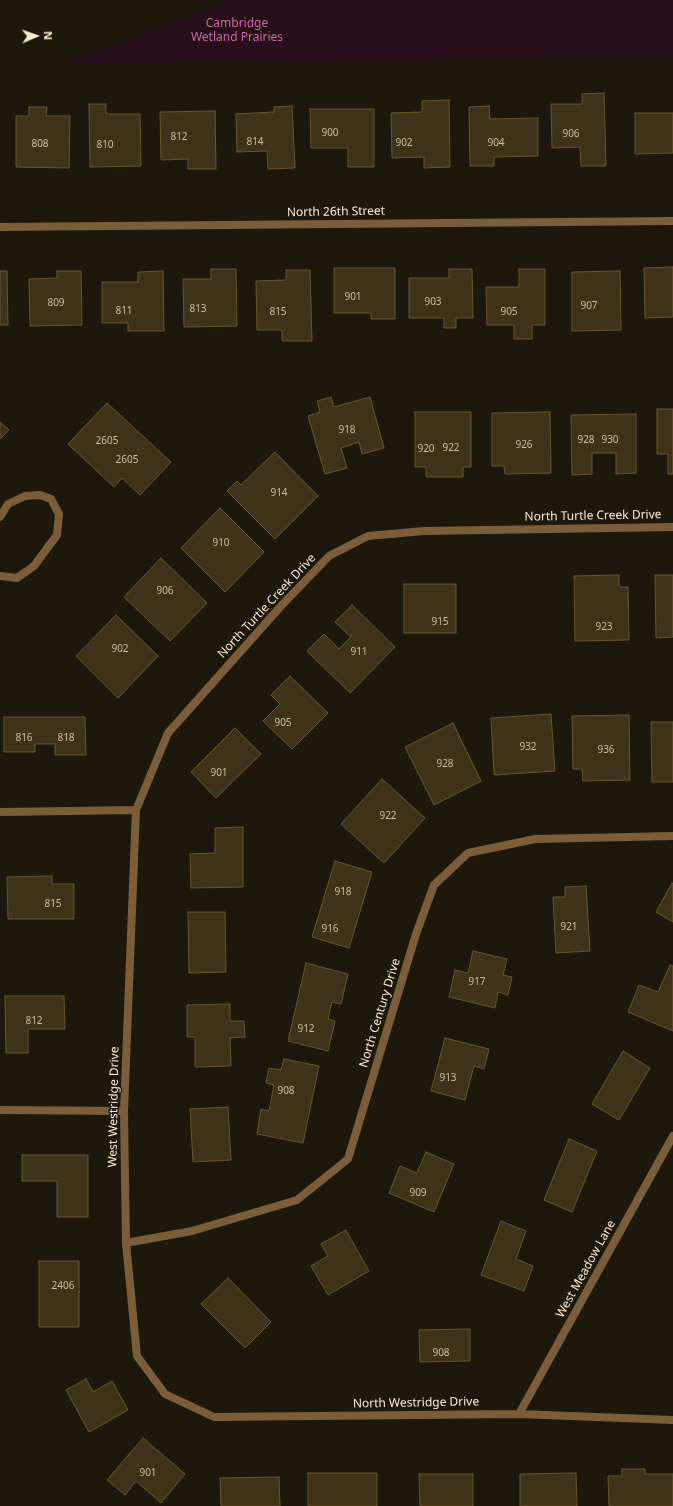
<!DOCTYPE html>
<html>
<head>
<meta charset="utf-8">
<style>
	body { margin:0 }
	#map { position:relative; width:673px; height:1506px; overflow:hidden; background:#1d180c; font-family:"Noto Sans",sans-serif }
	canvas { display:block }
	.north { position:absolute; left:16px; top:16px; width:40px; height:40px; -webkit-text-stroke:3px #1d180c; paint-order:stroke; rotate:88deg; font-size:11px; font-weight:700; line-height:16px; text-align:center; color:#fdeaca }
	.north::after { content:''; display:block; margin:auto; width:14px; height:18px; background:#fdeaca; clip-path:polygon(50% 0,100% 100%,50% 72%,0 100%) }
</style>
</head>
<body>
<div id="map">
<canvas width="673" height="1506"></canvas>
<div class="north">N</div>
</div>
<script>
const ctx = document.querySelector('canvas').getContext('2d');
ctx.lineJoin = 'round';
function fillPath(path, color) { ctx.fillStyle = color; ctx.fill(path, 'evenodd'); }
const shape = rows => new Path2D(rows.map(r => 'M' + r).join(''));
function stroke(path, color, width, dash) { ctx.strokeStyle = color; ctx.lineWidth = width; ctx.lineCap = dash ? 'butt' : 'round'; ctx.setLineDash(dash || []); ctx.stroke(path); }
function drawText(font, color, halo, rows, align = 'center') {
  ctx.font = font + ' "Noto Sans",sans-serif'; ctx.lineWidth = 3; ctx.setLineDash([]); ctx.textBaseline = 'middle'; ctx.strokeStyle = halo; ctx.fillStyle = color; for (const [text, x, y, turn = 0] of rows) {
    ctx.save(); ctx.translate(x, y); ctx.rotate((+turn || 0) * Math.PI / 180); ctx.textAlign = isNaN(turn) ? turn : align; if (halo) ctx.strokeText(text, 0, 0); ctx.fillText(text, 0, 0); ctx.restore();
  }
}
fillPath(shape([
	[231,0,673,0,673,55,65,64]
]), '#27101c');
const building = shape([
	[604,93,606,166,581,166,580,147,552,148,551,104,582,104,582,94,604,93],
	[449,100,450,167,424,168,424,157,392,158,391,113,422,112,422,101,449,100],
	[89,104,106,104,106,114,140,114,141,166,90,167,89,104],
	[292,106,295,168,268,169,267,151,237,152,236,114,274,112,274,107,292,106],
	[489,106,490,119,538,118,538,156,494,157,494,166,470,166,469,107,489,106],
	[29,107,47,107,46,116,70,116,69,168,16,167,16,116,29,116,29,107],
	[310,109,374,109,374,167,348,167,348,148,311,148,310,109],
	[215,111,216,169,188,169,188,159,161,160,160,112,215,111],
	[635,113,673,113,673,153,635,154,635,113],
	[673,267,673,317,645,318,644,268,673,267],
	[334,268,395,268,395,319,371,319,371,313,334,313,334,268],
	[211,269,236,269,237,326,184,327,183,279,211,279,211,269],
	[449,269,472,269,473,318,456,318,456,328,444,328,444,318,409,318,409,278,449,278,449,269],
	[519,269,545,269,545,325,532,325,532,339,514,339,514,325,487,325,486,287,519,287,519,269],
	[286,270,310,270,312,341,282,341,282,330,257,330,256,281,286,280,286,270],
	[0,271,7,271,8,325,0,325,0,271],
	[57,271,81,271,82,325,30,326,29,279,57,278,57,271],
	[163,271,164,331,128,331,128,323,102,323,102,282,138,282,138,272,163,271],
	[620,271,621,330,572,331,572,272,620,271],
	[331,397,334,407,370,397,384,448,362,454,359,442,341,448,347,468,325,474,308,416,320,412,317,401,331,397],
	[107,403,171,462,140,495,122,478,114,487,68,444,107,403],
	[657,409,673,409,673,474,668,474,668,454,657,454,657,409],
	[415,412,471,412,471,467,463,467,463,477,426,477,426,467,415,467,415,412],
	[550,412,551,473,505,474,504,466,492,466,492,413,550,412],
	[636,414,636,473,616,474,616,453,592,453,592,474,572,475,571,415,636,414],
	[0,422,9,430,0,439,0,422],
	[275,452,318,496,275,539,227,491,237,481,241,485,275,452],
	[220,508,264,552,225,592,181,548,220,508],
	[161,558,207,603,170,641,124,597,161,558],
	[619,575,619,587,628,587,629,640,575,641,574,576,619,575],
	[655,575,673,575,673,637,656,638,655,575],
	[404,584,456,584,456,633,404,633,404,584],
	[352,605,395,647,350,693,307,651,324,634,339,649,351,637,335,622,352,605],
	[116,615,158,656,118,698,76,656,116,615],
	[290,676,328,713,292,749,263,721,280,704,271,695,290,676],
	[551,714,555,771,494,775,491,718,551,714],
	[629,715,630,780,583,781,582,769,573,769,572,716,629,715],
	[4,717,85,717,86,755,55,755,55,744,35,744,35,752,4,752,4,717],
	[651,722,673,722,673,782,652,782,651,722],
	[453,723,481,781,434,805,405,747,453,723],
	[235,728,261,754,216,798,191,772,235,728],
	[382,779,425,818,384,863,341,824,382,779],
	[243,827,243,887,191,888,190,854,215,853,215,828,243,827],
	[335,861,372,872,349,948,312,937,335,861],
	[52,876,52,884,74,884,74,919,8,919,7,877,52,876],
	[672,883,673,884,673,922,656,912,672,883],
	[586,886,590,951,556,953,553,897,565,897,565,887,586,886],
	[188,912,225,912,226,972,189,973,188,912],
	[473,951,507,959,503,975,512,977,508,995,498,992,495,1008,449,997,455,970,468,973,473,951],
	[306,963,348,974,341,1004,332,1002,328,1019,335,1021,328,1051,288,1041,306,963],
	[670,965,673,966,673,1031,628,1012,639,985,658,992,670,965],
	[5,996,64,996,65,1029,28,1029,28,1053,6,1053,5,996],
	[230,1004,230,1021,244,1021,245,1037,230,1038,231,1066,195,1067,195,1037,187,1037,187,1005,230,1004],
	[445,1038,489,1049,484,1069,474,1066,465,1100,431,1091,445,1038],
	[623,1051,650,1068,619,1120,592,1104,623,1051],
	[284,1059,319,1066,303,1143,257,1134,261,1109,269,1111,274,1085,266,1083,269,1068,281,1070,284,1059],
	[228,1107,231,1160,193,1162,190,1109,228,1107],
	[569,1139,597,1151,572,1212,544,1200,569,1139],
	[426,1152,454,1164,434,1212,389,1193,400,1166,417,1173,426,1152],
	[22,1155,88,1155,88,1217,57,1217,57,1181,22,1181,22,1155],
	[501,1221,526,1231,516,1259,533,1266,524,1291,481,1275,501,1221],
	[346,1230,369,1271,328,1295,311,1266,328,1256,321,1244,346,1230],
	[39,1261,79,1261,79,1327,39,1327,39,1261],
	[228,1278,271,1322,245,1348,201,1304,228,1278],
	[470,1329,470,1361,420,1362,419,1330,470,1329],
	[86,1379,93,1392,112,1381,128,1410,89,1432,66,1390,86,1379],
	[143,1438,185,1474,161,1503,136,1481,125,1495,107,1480,143,1438],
	[622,1469,645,1469,645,1474,673,1474,673,1506,609,1506,608,1476,622,1476,622,1469],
	[308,1473,377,1473,377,1506,308,1506,308,1473],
	[576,1473,577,1506,520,1506,520,1474,576,1473],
	[419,1474,473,1474,473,1506,420,1506,419,1474],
	[279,1477,280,1506,221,1506,220,1478,279,1477]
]);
fillPath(building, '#3e3319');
stroke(building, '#69572c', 1);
stroke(shape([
	[0,227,673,221],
	[0,517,8,504,25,496,40,495,51,499,59,514,57,535,34,566,17,578,0,576],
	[673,527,424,531,368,536,329,556,281,606,168,733,136,810,124,1111,126,1243,137,1356,165,1394,214,1417,519,1414,673,1420],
	[0,812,136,810],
	[0,1110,124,1111],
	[126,1243,192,1231,297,1200,348,1159,416,934,434,885,468,853,535,839,673,836],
	[519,1414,673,1136]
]), '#7b5d39', 8);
drawText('10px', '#cdbc9e', null, [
	["900",330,133],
	["906",571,134],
	["812",179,137],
	["814",255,142],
	["902",404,143],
	["904",496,143],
	["808",40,144],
	["810",105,145],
	["901",353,297],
	["903",433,302],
	["809",56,303],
	["907",589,306],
	["813",198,309],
	["811",124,311],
	["815",278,312],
	["905",509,312],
	["918",347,430],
	["928",586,440],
	["930",610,440],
	["2605",107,441],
	["926",524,445],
	["922",451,448],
	["920",426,449],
	["2605",127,460],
	["914",279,493],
	["910",221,543],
	["906",165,591],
	["915",440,622],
	["923",604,627],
	["902",120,649],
	["911",359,652],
	["905",283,723],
	["816",24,738],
	["818",66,738],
	["932",528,747],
	["936",606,750],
	["928",445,764],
	["901",219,773],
	["922",388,816],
	["918",343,892],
	["815",53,904],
	["921",569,927],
	["916",330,929],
	["917",477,982],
	["812",34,1021],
	["912",306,1029],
	["913",448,1078],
	["908",286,1091],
	["909",418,1193],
	["2406",63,1286],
	["908",441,1353],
	["901",148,1473]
]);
drawText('12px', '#da5aba', '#1d180c', [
	["Cambridge",237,24],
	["Wetland Prairies",237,38]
]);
drawText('12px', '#fdeaca', '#1d180c', [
	["North 26th Street",336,212,-1],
	["North Turtle Creek Drive",593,516,-1],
	["North Turtle Creek Drive",267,606,-47],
	["North Century Drive",380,1013,-73],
	["West Westridge Drive",114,1107,-89],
	["West Meadow Lane",586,1269,-61],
	["North Westridge Drive",416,1403,-1]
]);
</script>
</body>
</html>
